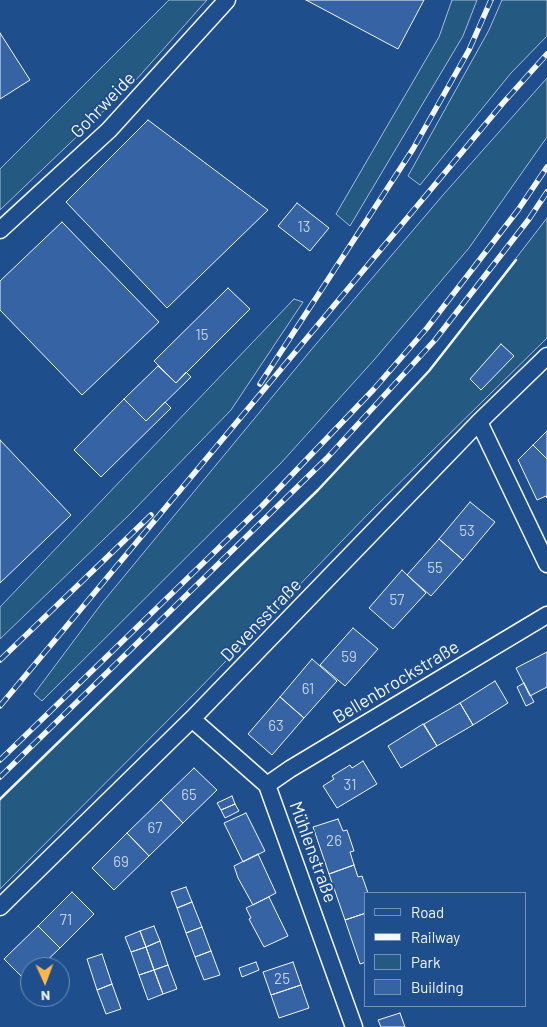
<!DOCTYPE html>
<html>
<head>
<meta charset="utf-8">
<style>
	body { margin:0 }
	#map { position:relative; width:547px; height:1027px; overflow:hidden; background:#1f4e8c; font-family:Barlow,sans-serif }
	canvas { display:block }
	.legend { position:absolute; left:364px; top:892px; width:162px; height:115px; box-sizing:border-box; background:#1f4e8c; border:1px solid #7391ba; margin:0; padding:6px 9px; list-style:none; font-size:15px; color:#f2f6ff }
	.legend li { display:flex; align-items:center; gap:10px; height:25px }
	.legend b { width:25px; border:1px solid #7391ba }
	.north { position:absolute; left:20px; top:957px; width:50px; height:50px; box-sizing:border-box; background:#1f4e8c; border:1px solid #7391ba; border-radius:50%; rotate:178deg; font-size:14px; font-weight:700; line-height:20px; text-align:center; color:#f2f6ff }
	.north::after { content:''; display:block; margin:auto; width:18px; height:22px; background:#ffb74d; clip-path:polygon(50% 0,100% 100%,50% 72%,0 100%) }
</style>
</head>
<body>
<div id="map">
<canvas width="547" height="1027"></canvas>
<ul class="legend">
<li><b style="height:6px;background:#1f4e8c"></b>Road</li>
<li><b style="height:6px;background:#f2f6ff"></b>Railway</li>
<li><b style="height:14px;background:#245a82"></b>Park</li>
<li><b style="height:14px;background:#3563a3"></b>Building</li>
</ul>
<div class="north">N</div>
</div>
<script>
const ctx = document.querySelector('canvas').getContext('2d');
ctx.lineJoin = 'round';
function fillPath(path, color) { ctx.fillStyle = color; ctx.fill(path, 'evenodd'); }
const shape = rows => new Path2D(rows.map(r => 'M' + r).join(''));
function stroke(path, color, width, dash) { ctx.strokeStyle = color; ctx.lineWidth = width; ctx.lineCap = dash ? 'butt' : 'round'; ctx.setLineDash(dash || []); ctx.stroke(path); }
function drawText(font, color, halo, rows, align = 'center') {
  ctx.font = font + ' Barlow,sans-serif'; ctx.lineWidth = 4; ctx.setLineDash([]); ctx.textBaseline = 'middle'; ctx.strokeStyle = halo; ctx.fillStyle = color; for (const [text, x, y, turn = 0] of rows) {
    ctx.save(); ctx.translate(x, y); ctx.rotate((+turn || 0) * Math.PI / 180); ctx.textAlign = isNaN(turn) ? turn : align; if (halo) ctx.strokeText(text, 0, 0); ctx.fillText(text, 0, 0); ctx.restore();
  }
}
const green = shape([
	[169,0,207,0,135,81,0,210,0,169,169,0],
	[452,0,477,0,463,36,350,226,336,214,439,37,452,0],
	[502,0,547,0,547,36,511,73,420,185,408,176,489,30,502,0],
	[547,78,547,137,469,248,374,360,281,463,42,701,34,694,102,603,311,350,443,195,547,78],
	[547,218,547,338,369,513,196,692,0,889,0,799,318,490,429,371,547,218],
	[294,299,303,302,231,410,129,515,0,639,0,607,294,299]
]);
fillPath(green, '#245a82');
stroke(green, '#a8bbd7', 1);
const building = shape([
	[306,0,424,0,398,49,306,0],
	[0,33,30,80,0,99,0,33],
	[148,120,268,210,167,308,66,202,148,120],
	[297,203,329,228,310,251,278,226,297,203],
	[62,222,159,322,82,395,0,310,0,281,62,222],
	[228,288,250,309,176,383,154,361,228,288],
	[501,344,514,356,481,390,470,379,501,344],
	[158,366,176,383,186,372,191,377,146,421,124,399,158,366],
	[124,399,146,421,165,402,171,408,101,477,74,450,124,399],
	[547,431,547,459,533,445,547,431],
	[0,440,71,515,0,583,0,440],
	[533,445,547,459,547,498,546,496,537,500,518,460,533,445],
	[470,502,495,522,463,560,439,539,470,502],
	[439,539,463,560,431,596,407,575,439,539],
	[402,570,426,593,393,629,369,608,402,570],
	[353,628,378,649,345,686,320,665,353,628],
	[547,652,547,687,530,696,516,668,547,652],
	[312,659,337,681,304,718,280,697,312,659],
	[495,681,508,703,473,725,460,703,495,681],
	[524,683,534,702,526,706,517,687,524,683],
	[280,697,304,718,272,755,248,734,280,697],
	[460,703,473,725,437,746,424,724,460,703],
	[423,724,437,746,401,768,388,746,423,724],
	[363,761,377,784,337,808,323,786,334,779,332,776,350,765,352,768,363,761],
	[194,768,217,790,183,823,161,800,194,768],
	[232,796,235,804,221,810,217,803,232,796],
	[161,800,183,823,149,856,127,833,161,800],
	[235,804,239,811,225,818,221,810,235,804],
	[246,813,265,851,243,862,224,823,246,813],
	[338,819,343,831,347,830,354,851,350,852,354,865,329,874,313,827,338,819],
	[127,833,149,856,114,890,92,868,127,833],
	[258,854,276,893,253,905,238,878,234,866,258,854],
	[354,865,358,877,362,876,368,893,366,893,366,913,345,920,329,874,354,865],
	[186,887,192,902,177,908,171,892,186,887],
	[72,892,94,914,60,948,38,926,72,892],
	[269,897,288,936,264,947,249,919,251,918,246,908,269,897],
	[192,902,202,927,186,933,177,908,192,902],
	[366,913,366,962,360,964,345,920,366,913],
	[38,926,60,948,40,967,30,967,30,977,26,981,4,959,38,926],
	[154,926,160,941,146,947,140,931,154,926],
	[202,927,211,951,195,957,186,933,202,927],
	[140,931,146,947,131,952,125,937,140,931],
	[160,941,168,965,154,970,146,947,160,941],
	[146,947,154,970,139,975,131,952,146,947],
	[211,951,220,975,204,980,195,957,211,951],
	[102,954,112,984,97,990,87,959,102,954],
	[256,962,259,970,242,977,239,968,256,962],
	[293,962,301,985,271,995,263,972,293,962],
	[168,965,177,989,163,994,154,970,168,965],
	[154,970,163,994,148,1000,139,975,154,970],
	[112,984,121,1009,106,1014,97,990,112,984],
	[301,985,309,1008,279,1018,271,995,301,985],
	[400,1013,405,1027,381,1027,378,1020,400,1013]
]);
fillPath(building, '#3563a3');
stroke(building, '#f2f6ff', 1);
const minor = shape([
	[0,230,109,130,227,0],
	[479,422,547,564],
	[192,719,267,785,354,1027],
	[267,785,290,769,547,615],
	[0,907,192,719,479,422,547,356]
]);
stroke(minor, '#f2f6ff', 19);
stroke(minor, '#1f4e8c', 16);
const rail = shape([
	[260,384,413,149,469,50,491,0],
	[0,660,151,515],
	[0,706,503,103,547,54],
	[0,760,262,506,374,389,427,328,518,210,547,167],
	[0,777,327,458,435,340,529,219,547,192]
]);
stroke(rail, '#f2f6ff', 5.5);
stroke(rail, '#1f4e8c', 4, [11]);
stroke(shape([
	[0,799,318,490,429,371,516,260]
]), '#f2f6ff', 2.5);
drawText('15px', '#c3d1e8', null, [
	["13",304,227],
	["15",202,335],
	["53",467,531],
	["55",435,568],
	["57",397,600],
	["59",349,657],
	["61",308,689],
	["63",276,726],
	["31",350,785],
	["65",189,795],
	["67",155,828],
	["26",334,841],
	["69",121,862],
	["71",66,920],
	["25",282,979]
]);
drawText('18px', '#f2f6ff', '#1f4e8c', [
	["Gohrweide",103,105,-46],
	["Devensstraße",261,620,-46],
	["Bellenbrockstraße",396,682,-31],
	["Mühlenstraße",313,852,70]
]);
</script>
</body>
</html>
